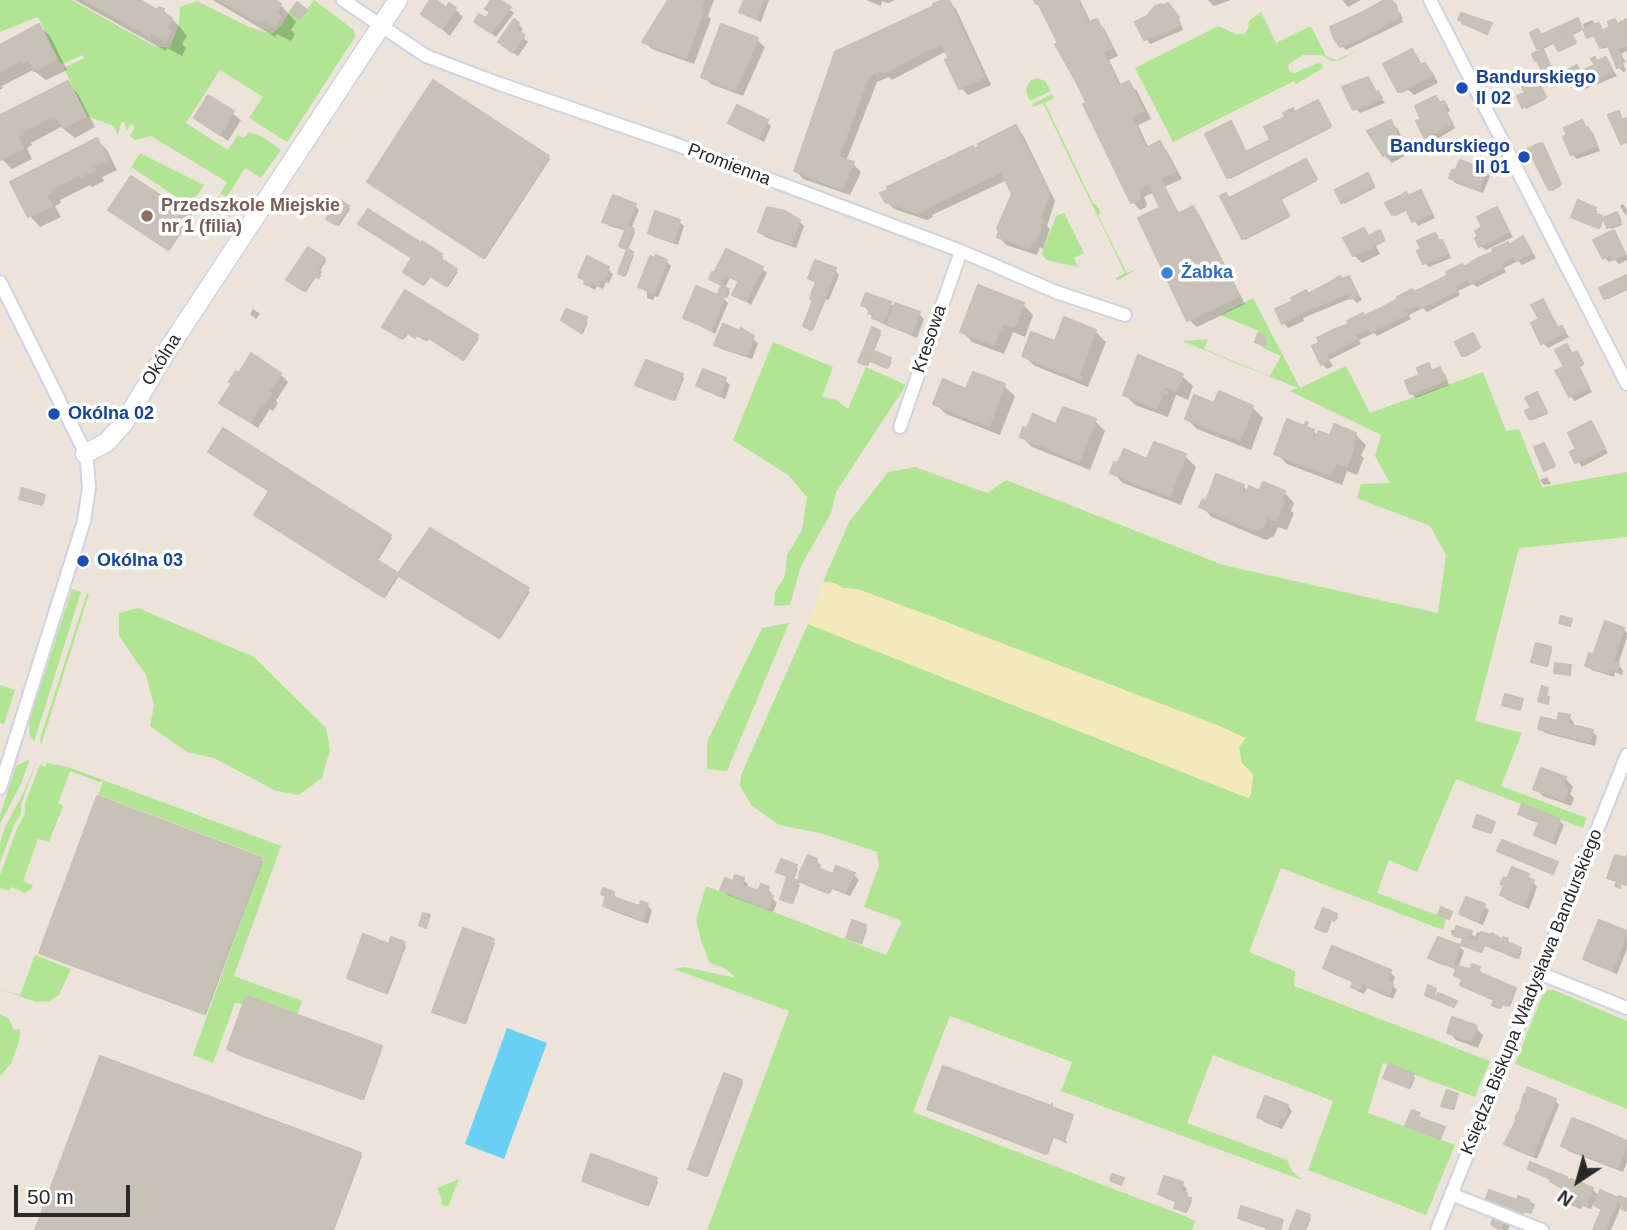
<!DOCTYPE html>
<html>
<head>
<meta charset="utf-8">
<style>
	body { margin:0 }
	#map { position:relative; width:1627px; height:1230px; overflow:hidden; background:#ece4da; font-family:Helvetica,sans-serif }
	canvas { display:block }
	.north { position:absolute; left:1543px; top:1146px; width:70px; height:70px; -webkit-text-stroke:5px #fff; paint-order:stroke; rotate:216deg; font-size:19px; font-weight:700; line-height:28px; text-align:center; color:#292929 }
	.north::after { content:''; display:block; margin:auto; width:24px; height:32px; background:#292929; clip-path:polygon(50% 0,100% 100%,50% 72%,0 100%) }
	.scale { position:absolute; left:14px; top:1185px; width:116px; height:32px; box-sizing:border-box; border:4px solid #292929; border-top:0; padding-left:9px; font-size:21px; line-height:24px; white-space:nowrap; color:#292929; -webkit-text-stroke:5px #fff; paint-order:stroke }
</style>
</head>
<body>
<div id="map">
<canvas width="1627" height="1230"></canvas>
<div class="north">N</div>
<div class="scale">50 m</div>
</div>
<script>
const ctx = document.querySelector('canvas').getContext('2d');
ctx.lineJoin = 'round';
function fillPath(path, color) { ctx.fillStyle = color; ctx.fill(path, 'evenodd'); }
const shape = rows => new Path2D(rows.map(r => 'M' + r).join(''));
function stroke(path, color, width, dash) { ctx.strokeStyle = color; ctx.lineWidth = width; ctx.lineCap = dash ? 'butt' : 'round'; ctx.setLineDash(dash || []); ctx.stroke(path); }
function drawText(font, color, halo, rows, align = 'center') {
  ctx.font = font + ' Helvetica,sans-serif'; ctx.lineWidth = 7; ctx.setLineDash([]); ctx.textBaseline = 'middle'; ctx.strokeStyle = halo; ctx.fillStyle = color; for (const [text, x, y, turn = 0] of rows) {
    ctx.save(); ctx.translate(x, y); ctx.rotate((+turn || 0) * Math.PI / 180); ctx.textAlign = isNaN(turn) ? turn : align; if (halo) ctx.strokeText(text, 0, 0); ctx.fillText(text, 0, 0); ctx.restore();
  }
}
fillPath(shape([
	[0,0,72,0,154,46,170,48,179,24,180,7,197,1,249,27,272,34,281,26,289,12,300,19,314,0,354,30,355,37,287,142,249,118,263,97,220,70,186,123,228,150,238,135,244,138,248,132,263,137,281,150,261,178,245,168,227,197,221,194,215,203,227,182,151,136,135,140,130,136,135,127,131,124,126,132,125,122,121,122,118,136,114,126,86,116,64,68,84,58,83,55,62,64,57,59,38,17,0,32],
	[1261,12,1276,43,1311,26,1326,56,1337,60,1363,47,1340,60,1332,61,1321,55,1303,55,1288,65,1289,71,1294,73,1319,63,1322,64,1323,68,1296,84,1294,81,1173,142,1135,68,1218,26,1236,34,1244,34,1248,29,1249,21],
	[1037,78,1045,81,1051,91,1030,101,1026,92,1027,86,1031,80],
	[1052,94,1054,98,1045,103,1094,205,1096,204,1101,213,1098,215,1127,273,1137,269,1117,281,1116,278,1125,273,1043,103,1033,107,1032,104],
	[140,153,204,185,190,206,131,167],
	[1064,213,1084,253,1074,258,1078,267,1046,260,1042,253,1056,216],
	[1253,298,1300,388,1346,366,1370,413,1483,372,1506,431,1519,429,1542,487,1627,472,1627,537,1519,548,1475,721,1522,733,1501,786,1587,818,1583,828,1456,779,1417,872,1389,860,1377,893,1446,918,1443,930,1281,868,1249,952,1295,971,1294,986,1490,1061,1475,1097,1383,1063,1368,1113,1455,1145,1426,1215,1308,1170,1333,1101,1213,1055,1187,1123,1287,1160,1292,1171,1302,1180,1061,1091,1072,1062,950,1016,913,1112,1187,1217,1195,1221,1192,1230,707,1230,789,1011,674,969,685,967,736,978,726,969,710,963,702,944,696,920,706,886,886,955,902,921,864,907,879,866,877,852,820,833,779,825,752,806,740,786,741,775,808,624,1248,798,1239,747,1245,739,933,617,857,589,843,588,834,583,823,582,849,522,888,472,915,467,987,493,1006,480,1223,565,1438,613,1446,555,1430,526,1357,498,1361,484,1390,483,1375,456,1381,435,1290,391,1298,388,1182,341,1208,339,1204,349,1270,376,1281,356,1263,348,1265,341,1258,333,1259,331,1220,315],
	[773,342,833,367,822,397,835,399,848,409,866,367,906,385,836,492,831,513,801,566,790,605,774,606,775,592,785,576,787,555,802,530,807,497,788,475,733,440],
	[72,589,81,592,34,742,30,735,29,722],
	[87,593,89,594,41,745,40,739],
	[138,608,254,657,326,728,330,750,322,778,299,795,276,791,214,758,187,752,150,726,154,706,146,675,119,636,119,613],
	[789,623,727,771,707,769,707,742,762,628],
	[0,685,15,690,4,724,0,723],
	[30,759,21,784,0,824,0,815,16,766],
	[37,760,21,805,21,814,14,825,0,863,0,843,5,827,24,791],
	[47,763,68,767,281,846,234,976,302,1001,297,1015,235,1003,213,1063,193,1055,264,857,98,795,103,781,99,782,70,771,58,803,63,806,49,842,38,839,23,881,33,885,31,889,25,893,11,887,9,891,0,888,0,875,18,826,25,814,25,803,40,765,45,767],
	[35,955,71,969,59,995,49,1001,36,1002,0,989,20,995],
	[1547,990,1554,990,1627,1021,1627,1109,1515,1064,1542,996],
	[0,1014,9,1019,14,1030,20,1029,20,1032,19,1042,11,1064,0,1076],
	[459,1179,448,1207,441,1204,442,1199,437,1188]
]), '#b1e594');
fillPath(shape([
	[823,582,834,583,843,588,857,589,933,617,1217,725,1246,738,1239,747,1241,762,1253,774,1251,794,1249,798,1233,792,808,624]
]), '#f3e9bb');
fillPath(shape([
	[507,1028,547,1043,504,1159,465,1144]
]), '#68d0f3');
fillPath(shape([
	[75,0,142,0,158,13,163,10,179,26,187,36,182,44,186,48,182,56,167,48,166,51],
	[213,0,276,0,296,22,291,30,295,34,291,41,277,34,275,37],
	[494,0,497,0,514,13,496,37,476,22,486,21,491,13],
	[670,0,714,0,708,16,711,19,694,64,652,49,645,42],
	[746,0,769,0,761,22,746,16,741,11],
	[866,0,895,0,888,3,882,1,881,6],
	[1036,0,1080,0,1091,23,1096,21,1104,28,1118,56,1109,60,1122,87,1129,84,1137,91,1151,119,1138,125,1149,149,1160,143,1167,151,1182,179,1164,187,1174,206,1181,214,1193,208,1200,216,1245,304,1197,327,1189,320,1163,209,1155,192,1144,197,1147,204,1146,207,1140,210,1133,202,1085,105,1088,103,1043,8],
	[1208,0,1231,0,1214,6],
	[1342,0,1361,0,1348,7],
	[1388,0,1401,14,1403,22,1346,50,1335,38],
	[948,1,956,9,991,85,968,95,961,88,948,52,943,53,892,80,889,77,877,82,846,161,853,164,861,172,850,195,803,179,796,171,837,53],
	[1168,5,1178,16,1183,30,1150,44,1137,23],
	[455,9,463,17,450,36,423,14],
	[1592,20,1603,33,1613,28,1614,21,1619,25,1627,21,1627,51,1620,54,1626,62,1623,63,1626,71,1623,72,1619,67,1610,46,1603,49,1596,36,1590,39,1602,33,1585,30,1583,24],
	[1579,22,1582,30,1571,36,1576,44,1561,51,1556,43,1541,50,1556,81,1550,84,1537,60,1542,52,1532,34,1541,37],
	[518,24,523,29,519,34,528,42,518,56,505,47],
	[39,26,50,36,67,70,46,80,33,70,2,86,3,88,0,90,0,45],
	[757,40,765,47,743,96,711,84,703,77],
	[1412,51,1423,66,1425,65,1433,73,1438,83,1414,95,1408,90,1401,93,1399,91],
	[1606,59,1617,76,1583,90,1578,86,1577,67,1582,73],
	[1367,79,1385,103,1360,113,1355,108],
	[68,83,78,94,95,127,75,138,61,127,31,143,32,145,27,148,32,159,12,169,0,157,0,117],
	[433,83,550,159,485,259,371,184],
	[1539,84,1546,99,1526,109,1519,97],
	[209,97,241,120,228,141,196,118],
	[1436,98,1449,108,1450,111,1447,113,1455,128,1431,143,1427,138,1424,120],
	[1319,104,1331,128,1230,179,1228,177,1247,153,1272,140,1295,114],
	[766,122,771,126,764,142,735,128,730,123],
	[1390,122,1398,129,1408,154,1392,163,1384,155],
	[1582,122,1593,133,1600,151,1577,159,1572,154],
	[1016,127,1023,135,1055,201,1047,226,1050,229,1043,249,1040,247,1037,255,1006,245,999,237,1013,194,1007,180,932,215,933,217,927,220,894,209,886,201],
	[97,140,107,150,117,170,102,177,104,181,92,187,90,185,60,200,61,203,55,206,61,217,40,227,30,216,13,182],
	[1545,148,1561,186,1552,191,1550,189],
	[1308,163,1317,181,1281,200,1290,217,1245,240,1229,200],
	[1485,171,1490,176,1483,193,1455,183,1451,178],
	[1370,177,1375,188,1344,204,1343,202],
	[1420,192,1425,197,1435,218,1418,226,1408,210,1395,216,1393,214,1409,197],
	[1623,204,1627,210,1626,216,1620,206],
	[635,205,639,210,631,229,635,232,628,250,621,246,627,231,609,226,605,221],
	[348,207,350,209,339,226,330,220],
	[1496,209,1513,237,1486,250,1481,246,1485,228],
	[1595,209,1597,211,1596,215,1603,220,1600,229,1575,219],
	[368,211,441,255,443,257,441,260,458,272,448,287,431,276,425,285,407,274,414,258],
	[112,212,189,216,191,218,170,250],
	[1618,216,1622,225,1611,229,1605,219],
	[799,221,804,226,796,248,765,237,760,232],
	[679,222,684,226,678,245,654,237,650,233],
	[1364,230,1371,237,1382,234,1385,241,1376,246,1380,254,1362,263,1354,255],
	[1613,232,1618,237,1627,256,1627,260,1619,264,1614,259,1609,262,1604,257],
	[1435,235,1446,247,1451,258,1429,267,1425,263],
	[1524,239,1536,258,1522,265,1518,261,1504,268,1506,272,1477,287,1473,284,1458,291,1460,295,1427,312,1423,308,1409,315,1411,319,1377,336,1374,333,1359,340,1361,344,1329,360,1333,366,1327,369,1322,364,1314,347,1365,318],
	[632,253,634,255,626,276,622,275],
	[324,259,326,261,319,273,321,276,319,279,316,277,306,292,291,281],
	[666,261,671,266,658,297,655,296,653,300,647,298,647,292,640,287],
	[608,269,613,274,609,283,606,282,603,289,597,286,595,290,591,288,580,277],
	[762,269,767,273,751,305,735,294,740,283,730,278,724,289,730,292,727,298,720,295,728,303,715,334,687,319,719,297,723,287,711,278,713,274],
	[835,270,839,275,829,300,826,299,813,330,807,328,817,284,810,278],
	[1627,277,1627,290,1608,299,1606,298],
	[1349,278,1362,300,1357,303,1352,298,1303,318,1304,321,1288,328,1284,323,1278,310],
	[406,292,479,338,465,360,430,338,428,341,409,333,404,339,386,328],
	[890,303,895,308,919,314,924,319,917,338,879,322,863,305],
	[1023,304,1033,315,1025,337,1013,332,1004,354,972,342,962,331],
	[253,309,260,314,256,319,250,314],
	[567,311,588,321,583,334,565,322],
	[1552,317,1560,330,1562,328,1569,337,1548,348,1543,343],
	[873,330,881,334,873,353,890,360,892,361,889,368,871,359,868,366,860,362],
	[742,331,758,343,752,359,721,349,716,344],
	[1095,331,1106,342,1088,387,1035,366,1024,356],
	[1475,337,1480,349,1465,357,1463,355],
	[1572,355,1578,355,1584,365,1578,368,1592,392,1575,401,1570,396,1566,368],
	[1428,365,1433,370,1440,369,1445,374,1449,385,1416,398,1411,393],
	[280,374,288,382,276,401,278,403,273,411,270,409,258,428,229,410,222,403],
	[974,374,1004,386,1015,396,1000,435,946,414,935,403,967,392],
	[682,376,684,378,675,401,637,385],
	[1182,376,1193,386,1188,400,1176,395,1168,417,1135,405,1125,395],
	[725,380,730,385,725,399,703,390,698,385],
	[1538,396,1548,414,1532,420,1530,418],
	[1215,405,1252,407,1263,418,1251,450,1197,429,1187,419],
	[1095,421,1105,431,1090,470,1032,447,1022,437],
	[1591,424,1608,453,1582,467,1572,453,1578,450],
	[1313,431,1319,437,1331,438,1355,434,1366,445,1361,456,1364,458,1357,475,1347,471,1342,485,1287,464,1276,453],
	[1155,444,1185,456,1196,467,1181,505,1123,483,1112,472,1148,462],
	[1547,477,1551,484,1544,485,1540,480],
	[1243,486,1248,492,1284,492,1294,503,1291,511,1294,513,1287,530,1278,527,1274,536,1266,540,1212,517,1202,507],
	[271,491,390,536,392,538,377,562,399,576,385,598,258,517,256,515],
	[430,530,530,592,501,638,401,577],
	[1623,629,1627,633,1627,637,1618,665,1623,670,1622,675,1615,672,1614,677,1592,670,1587,665],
	[1551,648,1552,650,1548,667,1533,662],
	[1569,717,1574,722,1572,727,1592,732,1597,736,1595,746,1545,733,1540,728],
	[1542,770,1566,779,1573,787,1570,794,1574,798,1571,806,1543,796,1535,789],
	[1520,813,1559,820,1564,825,1556,845,1541,839,1536,834,1540,824,1525,818],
	[261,859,263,861,206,1015,43,954],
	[816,861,821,865,819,870,834,876,854,875,859,880,850,896,832,889,830,893,802,882],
	[796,867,798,869,793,881,800,885,793,904,782,898,789,877,778,872],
	[1528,876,1537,887,1529,909,1507,900,1502,895,1505,887,1502,884],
	[743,880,748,884,746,888,759,893,768,889,772,894,771,897,777,903,773,912,727,895,723,890],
	[603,894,613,894,618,899,617,901,640,909,647,905,652,910,648,924,610,910,605,906,607,898],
	[1484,906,1489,910,1483,925,1466,918,1461,914],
	[1324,910,1338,917,1336,921,1332,920,1327,933,1319,929],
	[1600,922,1627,933,1627,949,1617,974,1590,963,1585,958],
	[865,927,867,929,862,944,848,938],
	[464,930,495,943,466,1024,436,1013],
	[1451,930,1471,933,1475,937,1477,932,1507,941,1508,944,1522,951,1519,959,1486,945,1482,952,1465,946,1463,944,1465,939,1452,935],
	[404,944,406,946,388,994,349,978,390,946],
	[1459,946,1464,951,1458,968,1471,971,1479,969,1481,971,1479,975,1515,989,1516,991,1510,1007,1503,1004,1501,1009,1496,1007,1496,1001,1464,979,1458,970,1435,962,1430,958],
	[1333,948,1390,972,1395,977,1392,985,1397,990,1393,999,1367,988,1364,994,1357,991,1353,986,1354,983,1329,972,1325,967],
	[1476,1028,1483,1035,1478,1048,1456,1040,1449,1032],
	[381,1047,382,1049,364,1100,229,1049],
	[1413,1076,1415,1078,1411,1088,1387,1079],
	[741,1082,743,1083,708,1177,692,1171,690,1169],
	[1457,1095,1458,1097,1454,1110,1445,1107],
	[1555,1100,1559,1105,1537,1159,1513,1149,1508,1144],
	[1288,1106,1292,1111,1282,1129,1264,1122,1259,1117],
	[929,1109,1072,1116,1073,1118,1065,1141,1054,1137,1048,1154],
	[1572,1122,1627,1143,1627,1162,1623,1172,1568,1151,1563,1146],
	[360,1154,362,1156,334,1230,37,1230],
	[1165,1178,1182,1184,1187,1189,1185,1193,1192,1201,1188,1211,1176,1206,1177,1203,1165,1198,1160,1193],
	[1566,1179,1571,1183,1592,1189,1599,1196,1627,1201,1627,1211,1624,1209,1625,1206,1622,1204,1611,1230,1595,1230,1603,1210,1594,1202,1591,1209,1582,1206,1581,1209,1573,1206,1569,1202,1565,1190,1557,1186],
	[656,1180,658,1182,649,1206,586,1182],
	[1309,1217,1311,1219,1306,1230,1291,1230],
	[1496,1218,1508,1223,1510,1225,1508,1230,1503,1230,1495,1225]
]), '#0003');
const building = shape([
	[85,0,140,0,157,10,159,7,164,9,162,13,172,18,167,28,171,31,165,41,151,33,149,36,85,0],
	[219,0,274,0,281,4,276,14,280,17,275,27,260,19,258,22,219,0],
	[430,0,436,0,446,8,449,3,456,8,442,29,421,14,430,0],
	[491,0,500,0,511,7,491,33,474,22,479,14,486,18,490,12,485,9,491,0],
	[668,0,704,0,701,9,704,10,686,58,642,42,668,0],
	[744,0,763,0,757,18,739,12,744,0],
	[949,0,984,77,959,89,945,60,949,58,942,44,935,48,934,46,883,73,881,70,877,72,878,75,876,73,869,75,838,157,854,162,842,189,794,171,835,52,934,6,933,4,941,1,949,0],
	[1034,0,1078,0,1088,22,1097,19,1112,48,1103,52,1111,69,1078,85,1055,44,1058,43,1038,3,1036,4,1034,0],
	[1384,0,1391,0,1396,5,1399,17,1370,33,1361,13,1384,0],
	[297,2,307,10,300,19,290,12,297,2],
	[1168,3,1179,17,1176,19,1180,25,1144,40,1135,22,1147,16,1155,6,1162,4,1163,6,1168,3],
	[1361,13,1370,33,1340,47,1334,39,1330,27,1361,13],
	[1461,13,1492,23,1487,34,1462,23,1463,21,1458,20,1461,13],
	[1578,18,1582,28,1537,49,1530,33,1538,29,1541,35,1578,18],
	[514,19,519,23,515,29,525,35,513,53,498,42,514,19],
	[1615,19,1617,24,1627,19,1627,45,1615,50,1617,53,1620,52,1622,57,1620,58,1623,66,1617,68,1602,31,1610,27,1608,22,1615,19],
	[1599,23,1608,44,1600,48,1594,35,1587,38,1583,29,1599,23],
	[39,24,57,59,34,71,28,60,23,63,22,60,0,71,0,45,39,24],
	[721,24,758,38,735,90,701,77,721,24],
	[1572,35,1576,42,1558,51,1554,43,1572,35],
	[1412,49,1421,65,1425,63,1432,75,1405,89,1391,60,1412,49],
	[1543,49,1556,79,1547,83,1537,60,1535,61,1532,54,1543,49],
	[1595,57,1597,61,1606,57,1613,71,1576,87,1569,69,1577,65,1580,72,1595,65,1591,59,1595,57],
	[1391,60,1405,89,1398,92,1383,64,1391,60],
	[1111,69,1119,86,1129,81,1144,111,1131,117,1146,148,1160,141,1175,171,1138,189,1140,195,1139,200,1131,203,1083,104,1086,102,1078,85,1111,69],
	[1368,77,1376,92,1378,91,1382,98,1366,106,1365,104,1353,110,1342,87,1368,77],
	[433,80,549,156,519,203,402,127,433,80],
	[1538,80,1546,97,1522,108,1517,96,1525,93,1522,87,1538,80],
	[68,81,86,116,63,128,57,117,52,120,50,117,22,132,23,134,17,137,23,148,0,160,0,115,68,81],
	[208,95,234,111,220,135,194,118,208,95],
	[1436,96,1440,103,1444,101,1447,106,1444,108,1452,123,1425,139,1416,121,1421,119,1415,106,1436,96],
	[1318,100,1331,126,1227,178,1205,134,1231,121,1246,152,1270,140,1264,127,1285,117,1283,113,1293,108,1295,112,1318,100],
	[737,105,768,120,759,138,728,123,737,105],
	[1619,111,1622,120,1627,118,1627,142,1621,144,1608,115,1619,111],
	[1391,120,1402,146,1383,156,1367,131,1391,120],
	[1582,120,1586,128,1588,127,1596,146,1571,155,1563,137,1567,135,1564,128,1582,120],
	[1016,125,1031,157,926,208,926,209,918,213,885,202,880,193,888,190,887,187,973,146,974,149,979,147,978,144,1016,125],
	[402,127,519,203,483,258,367,182,402,127],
	[97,138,107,159,93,166,95,170,80,177,79,175,50,189,52,192,46,195,52,206,28,217,10,182,97,138],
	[1540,143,1543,144,1561,184,1549,190,1528,149,1540,143],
	[1031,157,1049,193,1040,218,1043,220,1035,242,1032,241,1030,248,997,237,999,230,997,229,1012,194,1001,171,1031,157],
	[1306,159,1317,179,1280,198,1289,215,1242,239,1220,196,1226,193,1229,198,1306,159],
	[1460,160,1486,170,1479,190,1449,178,1452,170,1455,171,1460,160],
	[1368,173,1374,186,1341,203,1335,190,1368,173],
	[131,176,191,215,168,250,108,210,131,176],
	[1160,178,1172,202,1160,208,1149,184,1160,178],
	[1421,190,1431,213,1412,222,1400,196,1406,192,1408,196,1421,190],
	[613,195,636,204,625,228,602,222,613,195],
	[1400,196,1406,208,1392,215,1385,203,1400,196],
	[339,199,349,206,336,225,326,219,339,199],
	[1578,200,1596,208,1594,213,1602,216,1598,228,1571,217,1578,200],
	[1172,202,1178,214,1193,206,1239,296,1187,321,1138,218,1172,202],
	[767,207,785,211,775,238,758,232,767,207],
	[1497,207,1509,231,1479,247,1475,238,1478,236,1475,231,1482,227,1477,217,1497,207],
	[368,209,421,243,412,258,358,224,368,209],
	[655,211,680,220,673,242,648,233,655,211],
	[785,211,800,220,791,244,775,238,785,211],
	[1617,212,1621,222,1607,228,1603,218,1617,212],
	[627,225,634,229,626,249,619,246,627,225],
	[1364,228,1374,246,1353,256,1343,238,1364,228],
	[1380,230,1384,239,1373,245,1369,236,1380,230],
	[1614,230,1625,254,1613,260,1610,255,1603,259,1593,240,1614,230],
	[1435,233,1439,241,1442,240,1448,253,1423,264,1417,251,1421,249,1417,241,1435,233],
	[1523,236,1532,253,1516,261,1514,256,1507,260,1500,246,1508,242,1509,245,1523,236],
	[422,241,442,254,423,285,403,272,422,241],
	[1500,246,1507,260,1501,263,1502,267,1486,275,1478,258,1494,252,1492,249,1500,246],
	[308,247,325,258,317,270,321,272,317,278,314,276,304,291,286,280,308,247],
	[627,249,633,252,624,276,618,273,627,249],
	[726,249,763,267,746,301,732,295,739,281,725,274,720,284,709,279,712,272,714,273,726,249],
	[656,255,667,260,654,293,638,287,650,256,655,258,656,255],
	[587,256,609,267,604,280,601,279,598,285,592,282,590,286,584,284,585,280,578,277,587,256],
	[440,258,457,269,446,286,428,275,440,258],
	[1478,258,1486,275,1470,283,1468,279,1461,282,1455,268,1462,264,1464,267,1478,258],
	[815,260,836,268,825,297,812,292,816,282,808,278,815,260],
	[1455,268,1461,282,1455,286,1457,290,1439,299,1431,284,1448,275,1446,272,1455,268],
	[1627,275,1627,288,1604,299,1599,288,1627,275],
	[1340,276,1342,279,1349,276,1358,295,1351,299,1348,293,1332,300,1325,285,1340,276],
	[1431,284,1439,299,1420,308,1418,304,1412,307,1405,293,1412,289,1414,292,1431,284],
	[721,285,729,289,725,297,718,294,721,285],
	[978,285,1024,303,1014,327,1002,323,1000,329,1004,329,1003,331,1000,330,994,345,960,332,978,285],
	[1325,285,1332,300,1307,310,1299,294,1306,290,1308,294,1325,285],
	[696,286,713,293,700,325,683,318,696,286],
	[405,290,478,335,463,360,427,337,425,340,417,335,415,338,406,332,402,339,382,327,405,290],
	[812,292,825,297,822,303,810,299,812,292],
	[713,293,724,297,711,330,700,325,713,293],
	[866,293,891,302,883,322,872,318,873,315,868,313,870,308,861,305,866,293],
	[1405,293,1412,307,1405,310,1407,314,1389,323,1381,308,1398,299,1397,297,1405,293],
	[1299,294,1307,310,1282,324,1275,309,1293,301,1291,298,1299,294],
	[1543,299,1550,313,1539,319,1531,305,1543,299],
	[813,300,822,303,811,330,803,326,813,300],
	[895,303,920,312,912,334,887,325,895,303],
	[1381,308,1389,323,1371,332,1369,328,1362,332,1355,317,1363,313,1364,316,1381,308],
	[566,309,587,317,581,333,561,320,566,309],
	[1550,313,1558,328,1562,326,1565,332,1541,344,1531,323,1550,313],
	[1064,317,1096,330,1079,375,1082,377,1081,379,1022,356,1031,332,1055,341,1064,317],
	[1355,317,1362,332,1355,335,1357,339,1341,347,1333,330,1349,324,1347,321,1355,317],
	[723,324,740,331,741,328,754,336,747,355,714,345,723,324],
	[872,327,880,331,874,345,866,342,872,327],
	[1333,330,1341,347,1326,355,1329,361,1321,365,1312,346,1319,343,1317,338,1333,330],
	[1258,333,1263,335,1266,341,1264,346,1255,342,1258,333],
	[1473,333,1480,347,1462,356,1455,342,1473,333],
	[866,343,874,346,866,365,858,362,866,343],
	[1567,344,1572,354,1577,351,1583,363,1578,366,1582,373,1570,378,1567,373,1559,377,1555,371,1564,367,1555,350,1567,344],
	[874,351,891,358,887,368,870,361,874,351],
	[251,353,281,373,269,392,271,394,265,404,262,403,250,422,219,403,232,383,229,382,236,371,239,373,251,353],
	[1138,355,1183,374,1177,390,1165,386,1163,392,1167,392,1166,394,1163,393,1157,408,1123,395,1138,355],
	[646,360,683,374,673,400,635,385,646,360],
	[1429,363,1431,371,1440,367,1445,380,1410,394,1405,381,1419,375,1417,368,1429,363],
	[703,369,726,378,720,395,696,386,703,369],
	[973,372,1005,384,989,426,933,404,943,379,966,389,973,372],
	[1567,373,1570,378,1582,373,1589,387,1569,397,1559,377,1567,373],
	[1219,391,1253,406,1240,440,1185,419,1194,395,1214,403,1219,391],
	[1537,392,1547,412,1529,419,1525,411,1531,408,1525,398,1537,392],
	[1063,407,1096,419,1079,461,1020,437,1023,427,1027,428,1033,414,1056,424,1063,407],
	[1287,419,1304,426,1306,422,1308,423,1305,426,1314,430,1312,436,1316,438,1319,431,1330,436,1334,424,1356,433,1351,445,1354,446,1347,466,1336,462,1331,475,1274,454,1287,419],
	[1591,421,1605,448,1575,463,1570,452,1576,449,1568,433,1591,421],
	[223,428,391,535,376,559,208,452,223,428],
	[1154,442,1186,454,1170,496,1110,473,1114,462,1118,463,1124,449,1147,459,1154,442],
	[1544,443,1555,466,1544,471,1534,447,1544,443],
	[1216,474,1244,485,1241,492,1246,494,1249,486,1259,491,1263,482,1285,491,1281,500,1284,501,1276,521,1267,517,1264,526,1254,530,1199,507,1203,499,1206,501,1216,474],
	[22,488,45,495,42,505,19,499,22,488],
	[269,491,398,573,383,597,254,515,269,491],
	[430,528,529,588,499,638,397,575,430,528],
	[1561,616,1572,619,1570,626,1559,623,1561,616],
	[1605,621,1624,628,1618,645,1599,638,1605,621],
	[1599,638,1618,645,1613,662,1619,664,1617,671,1610,669,1609,673,1585,666,1589,653,1593,655,1599,638],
	[1536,643,1551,647,1546,666,1531,662,1536,643],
	[1555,663,1571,665,1570,675,1554,673,1555,663],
	[1542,686,1548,688,1546,696,1549,697,1548,704,1538,701,1542,686],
	[1505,694,1523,699,1520,710,1502,705,1505,694],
	[1559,713,1570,715,1567,724,1573,725,1570,737,1538,729,1541,717,1557,721,1559,713],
	[1573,725,1593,730,1590,742,1570,737,1573,725],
	[1541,768,1566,777,1563,787,1567,789,1563,800,1533,789,1541,768],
	[97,796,262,858,204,1014,39,953,97,796],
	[1522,804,1560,819,1552,842,1534,835,1539,822,1518,814,1522,804],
	[1477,815,1495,822,1491,833,1473,827,1477,815],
	[1502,840,1558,862,1553,874,1497,851,1502,840],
	[808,855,817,859,815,867,833,874,836,866,855,873,845,892,799,874,808,855],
	[1615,855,1626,858,1627,855,1627,885,1621,883,1620,888,1615,886,1617,881,1607,878,1615,855],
	[781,859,797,865,792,878,776,872,781,859],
	[1512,867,1529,874,1527,878,1534,880,1524,905,1500,895,1504,885,1500,884,1504,877,1507,879,1512,867],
	[800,874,831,886,828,893,798,881,800,874],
	[735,875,744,878,742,885,758,891,761,884,769,887,766,894,773,896,768,909,720,890,725,878,733,881,735,875],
	[787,877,799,881,791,903,780,899,787,877],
	[603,888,614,892,613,897,639,906,641,901,648,904,643,920,603,906,606,896,601,894,603,888],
	[1466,897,1485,904,1478,921,1459,914,1466,897],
	[1441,907,1452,912,1449,919,1438,915,1441,907],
	[1323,908,1337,914,1334,921,1330,919,1325,932,1315,928,1323,908],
	[423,913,430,915,426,928,419,925,423,913],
	[852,920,866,925,860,943,846,938,852,920],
	[1599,920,1627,931,1620,951,1591,939,1599,920],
	[1456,926,1465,929,1462,938,1454,936,1456,926],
	[463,928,494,939,464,1023,432,1012,463,928],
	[1465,929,1472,931,1469,940,1462,938,1465,929],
	[1481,932,1491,935,1492,933,1502,940,1503,937,1508,939,1507,942,1521,948,1517,958,1478,942,1481,932],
	[363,934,389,944,391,937,405,942,386,993,347,978,363,934],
	[1438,937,1460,945,1453,967,1428,958,1438,937],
	[1463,939,1469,941,1470,939,1484,944,1481,952,1461,945,1463,939],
	[1591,939,1620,951,1612,970,1583,959,1591,939],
	[1332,946,1391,970,1387,982,1393,984,1389,995,1362,984,1359,990,1351,987,1353,981,1323,968,1332,946],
	[1472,964,1480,967,1478,972,1516,988,1508,1006,1501,1003,1499,1008,1492,1005,1494,1000,1460,985,1462,979,1454,975,1457,966,1470,969,1472,964],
	[1428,985,1436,989,1434,995,1437,996,1438,993,1457,1001,1454,1007,1425,995,1428,985],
	[246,996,263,1002,243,1056,227,1049,246,996],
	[263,1002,382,1046,362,1099,243,1056,263,1002],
	[1452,1017,1477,1026,1471,1041,1447,1033,1452,1017],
	[100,1056,361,1153,332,1230,35,1230,100,1056],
	[1389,1064,1414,1074,1409,1088,1383,1078,1389,1064],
	[943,1066,1051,1106,1052,1103,1052,1107,1073,1115,1063,1139,1066,1142,1052,1136,1046,1154,927,1109,943,1066],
	[724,1073,742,1080,706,1176,688,1169,724,1073],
	[1527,1087,1556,1099,1544,1127,1516,1116,1520,1110,1524,1094,1526,1095,1527,1087],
	[1447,1090,1458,1094,1452,1109,1441,1106,1447,1090],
	[1265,1096,1288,1105,1284,1118,1281,1117,1277,1125,1257,1117,1265,1096],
	[1412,1110,1420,1113,1418,1117,1445,1127,1440,1139,1405,1126,1412,1110],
	[1516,1116,1544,1127,1532,1156,1504,1144,1515,1123,1516,1116],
	[1572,1118,1600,1129,1589,1157,1561,1146,1572,1118],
	[1600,1129,1627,1141,1618,1168,1589,1157,1600,1129],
	[591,1154,657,1178,647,1205,582,1181,591,1154],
	[1530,1162,1554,1172,1551,1179,1528,1169,1530,1162],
	[1554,1172,1567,1177,1563,1189,1550,1181,1554,1172],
	[1112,1174,1124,1178,1121,1185,1110,1180,1112,1174],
	[1164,1176,1183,1182,1176,1201,1158,1194,1164,1176],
	[1567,1179,1570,1180,1567,1189,1571,1191,1567,1200,1560,1197,1567,1179],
	[1571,1179,1593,1188,1586,1206,1577,1202,1576,1206,1566,1202,1571,1191,1567,1189,1571,1179],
	[1489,1190,1517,1200,1518,1196,1529,1200,1528,1202,1534,1205,1531,1213,1525,1211,1522,1217,1485,1202,1489,1190],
	[1600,1190,1618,1198,1611,1215,1594,1205,1600,1190],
	[1180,1191,1187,1193,1186,1197,1191,1198,1186,1212,1174,1208,1180,1191],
	[1619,1196,1627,1199,1627,1211,1622,1209,1624,1205,1616,1202,1619,1196],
	[1241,1206,1271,1216,1267,1228,1238,1218,1241,1206],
	[1297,1210,1310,1215,1304,1230,1289,1230,1297,1210],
	[1601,1211,1611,1215,1606,1230,1593,1230,1601,1211],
	[1495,1215,1504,1219,1500,1230,1491,1224,1495,1215],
	[1271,1216,1283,1220,1280,1230,1266,1230,1271,1216]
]);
fillPath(building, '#c7c1ba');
stroke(building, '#c7c0b4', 2);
const street = shape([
	[343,0,426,56,500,84,672,143,961,251,1056,292,1125,315],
	[1430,0,1627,384],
	[0,282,82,446,87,462,89,487,84,521,0,788],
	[900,427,961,251],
	[1539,973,1627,1008],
	[1451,1194,1542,1230],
	[1437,1230,1627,755]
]);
const secondary = shape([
	[85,454,107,442,124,423,167,351,398,0]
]);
stroke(street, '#cfd3e3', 16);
stroke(secondary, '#cfd3e3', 21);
stroke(street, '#fff', 12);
stroke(secondary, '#fff', 18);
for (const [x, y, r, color] of [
	[1462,88,7,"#1a4fb4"],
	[1524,157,7,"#1a4fb4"],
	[147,216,7,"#8d6e63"],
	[1167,273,7,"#3f7fe0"],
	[54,414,7,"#1a4fb4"],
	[83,561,7,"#1a4fb4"]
]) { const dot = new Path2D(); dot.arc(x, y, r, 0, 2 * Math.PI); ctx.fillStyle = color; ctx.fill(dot); stroke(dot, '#fff', 2.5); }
drawText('bold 18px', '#164399', '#fff', [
	["Bandurskiego",1476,78],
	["II 02",1476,99],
	["Bandurskiego",1510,147,"right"],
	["II 01",1510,168,"right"],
	["Okólna 02",68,414],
	["Okólna 03",97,561]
], 'left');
drawText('18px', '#292929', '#fff', [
	["Promienna",729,165,21],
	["Kresowa",930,339,-71],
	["Okólna",162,360,-58],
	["Księdza Biskupa Władysława Bandurskiego",1532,992,-68]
]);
drawText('bold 18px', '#785e54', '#fff', [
	["Przedszkole Miejskie",161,206],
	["nr 1 (filia)",161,227]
], 'left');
drawText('bold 18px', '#366cbe', '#fff', [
	["Żabka",1181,273]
], 'left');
</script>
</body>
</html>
